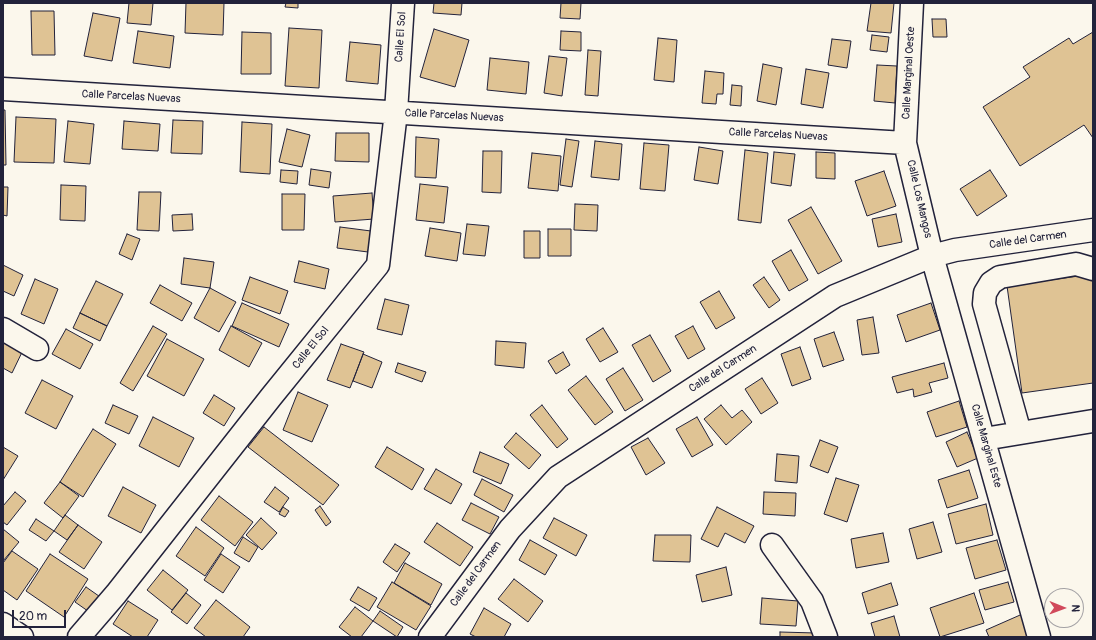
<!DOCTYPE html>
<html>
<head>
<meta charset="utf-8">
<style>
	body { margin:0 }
	#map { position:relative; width:1096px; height:640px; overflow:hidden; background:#fbf7ec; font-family:Pangolin,sans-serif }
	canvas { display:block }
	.frame { position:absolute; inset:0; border:4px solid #22223b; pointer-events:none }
	.north { position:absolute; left:1044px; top:588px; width:40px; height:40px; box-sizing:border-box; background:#fbf7ec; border:1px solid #a4a2a5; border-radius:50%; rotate:91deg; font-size:11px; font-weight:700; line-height:16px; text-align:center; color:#22223b }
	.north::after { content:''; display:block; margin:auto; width:14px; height:18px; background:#d1495b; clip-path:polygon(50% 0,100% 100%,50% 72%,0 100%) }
	.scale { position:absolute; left:12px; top:610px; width:54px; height:18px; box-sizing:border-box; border:2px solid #22223b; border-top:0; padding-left:5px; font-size:12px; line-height:14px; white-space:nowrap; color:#22223b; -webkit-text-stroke:3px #fbf7ec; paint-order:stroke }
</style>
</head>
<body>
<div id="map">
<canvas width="1096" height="640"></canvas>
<div class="frame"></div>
<div class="north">N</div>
<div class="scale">20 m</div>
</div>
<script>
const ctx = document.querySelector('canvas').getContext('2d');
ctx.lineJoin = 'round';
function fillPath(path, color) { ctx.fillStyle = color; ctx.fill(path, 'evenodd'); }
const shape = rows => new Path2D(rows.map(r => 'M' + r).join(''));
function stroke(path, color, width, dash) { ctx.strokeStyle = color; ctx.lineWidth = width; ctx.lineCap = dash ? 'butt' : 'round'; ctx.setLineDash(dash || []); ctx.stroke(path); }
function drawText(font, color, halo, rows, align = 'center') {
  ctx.font = font + ' Pangolin,sans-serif'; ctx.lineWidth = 3; ctx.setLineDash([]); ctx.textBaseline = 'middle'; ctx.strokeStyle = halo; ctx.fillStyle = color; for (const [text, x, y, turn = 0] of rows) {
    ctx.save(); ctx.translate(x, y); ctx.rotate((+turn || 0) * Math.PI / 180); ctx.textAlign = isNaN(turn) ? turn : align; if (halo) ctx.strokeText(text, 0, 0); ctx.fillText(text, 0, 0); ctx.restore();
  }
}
const building = shape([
	[129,3,153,3,151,25,127,23,129,3],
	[186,3,224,3,223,35,185,33,186,3],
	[286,3,298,3,298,8,285,7,286,3],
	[434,3,462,3,461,15,433,13,434,3],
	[561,3,581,3,580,19,560,18,561,3],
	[871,3,894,3,891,33,867,31,871,3],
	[31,11,54,11,55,55,32,55,31,11],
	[93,13,120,18,112,61,84,56,93,13],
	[932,19,946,19,947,37,933,37,932,19],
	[289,28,322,30,319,88,285,86,289,28],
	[434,29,469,40,455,87,420,77,434,29],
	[138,31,174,36,170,68,133,63,138,31],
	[561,31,581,32,581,51,560,50,561,31],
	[242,32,271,33,271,74,241,74,242,32],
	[1093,32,1093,138,1084,125,1020,166,983,107,1030,77,1023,67,1069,38,1073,44,1093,32],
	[872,35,889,37,887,52,870,50,872,35],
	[658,38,677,40,674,82,654,80,658,38],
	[832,39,851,41,847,68,828,65,832,39],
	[350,42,381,45,378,84,346,81,350,42],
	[588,50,601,51,598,96,585,95,588,50],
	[549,56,567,58,562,96,544,93,549,56],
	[490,58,529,62,526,94,487,90,490,58],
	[763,64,782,68,776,105,757,101,763,64],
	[877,65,897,66,895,103,874,101,877,65],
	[806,69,829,73,823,108,801,104,806,69],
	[705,71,724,73,723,94,717,94,716,104,702,103,705,71],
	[732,85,742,86,741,106,730,105,732,85],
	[3,110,5,110,6,165,3,165,3,110],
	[16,117,56,119,54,163,14,162,16,117],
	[173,120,203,121,202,154,171,153,173,120],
	[68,121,94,124,90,164,64,162,68,121],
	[124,121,160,124,158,151,122,149,124,121],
	[242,122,272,124,270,174,240,172,242,122],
	[287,129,310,135,302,167,279,162,287,129],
	[336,133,369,133,369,162,335,161,336,133],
	[416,137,439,139,436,178,415,177,416,137],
	[566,139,579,141,572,187,560,185,566,139],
	[595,141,622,144,619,180,591,177,595,141],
	[644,143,669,145,665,191,640,189,644,143],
	[699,147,723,151,718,184,694,180,699,147],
	[745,150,768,153,761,223,738,220,745,150],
	[483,151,502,151,501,193,482,192,483,151],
	[774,152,795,154,791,186,771,183,774,152],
	[816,152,835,153,835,179,816,178,816,152],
	[532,153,561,156,558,191,528,188,532,153],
	[311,169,331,172,329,188,309,185,311,169],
	[281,170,298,171,297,184,280,182,281,170],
	[990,170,1007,196,977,216,960,189,990,170],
	[884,171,896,206,867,216,855,181,884,171],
	[420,184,448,187,444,223,416,220,420,184],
	[61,185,86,186,85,221,60,220,61,185],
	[3,187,8,187,7,216,3,215,3,187],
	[139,192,161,192,159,231,137,230,139,192],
	[372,193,374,219,335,222,333,196,372,193],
	[282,194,305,194,304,230,282,230,282,194],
	[575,204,598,205,597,231,574,230,575,204],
	[811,207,842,261,818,274,788,220,811,207],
	[192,214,193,230,173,231,172,215,192,214],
	[896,214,902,242,878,247,872,219,896,214],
	[467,224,489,226,485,256,463,254,467,224],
	[340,227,371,231,368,252,337,248,340,227],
	[430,228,461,233,457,261,425,256,430,228],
	[548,229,571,229,571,256,548,256,548,229],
	[524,231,540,231,540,258,524,258,524,231],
	[127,234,140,239,132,260,119,254,127,234],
	[791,250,808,280,789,291,772,261,791,250],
	[184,258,214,262,210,288,181,284,184,258],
	[299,261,329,269,325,289,294,282,299,261],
	[3,265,23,275,14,296,3,291,3,265],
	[1093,274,1093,383,1022,393,1007,286,1093,274],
	[250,277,288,291,280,314,242,300,250,277],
	[764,277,780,300,769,308,753,285,764,277],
	[35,279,58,289,44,324,21,314,35,279],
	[96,281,123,294,107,326,80,313,96,281],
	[160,285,192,303,182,321,150,303,160,285],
	[210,288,236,302,219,332,194,318,210,288],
	[719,291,735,318,716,329,700,302,719,291],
	[385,299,409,305,402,335,377,329,385,299],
	[242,303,289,324,279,347,232,326,242,303],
	[931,303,940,330,906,342,897,315,931,303],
	[80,313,107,326,100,341,73,328,80,313],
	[873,317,879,353,862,355,857,320,873,317],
	[153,326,167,334,133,391,120,383,153,326],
	[231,326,262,343,249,367,219,350,231,326],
	[693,326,705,349,688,359,675,336,693,326],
	[603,328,618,352,600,362,586,339,603,328],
	[66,329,93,344,80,369,52,354,66,329],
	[834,332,844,360,823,367,814,339,834,332],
	[3,335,25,346,12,373,3,368,3,335],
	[650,335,671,371,653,382,632,345,650,335],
	[167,339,204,359,184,396,147,376,167,339],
	[496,341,526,343,524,368,495,365,496,341],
	[341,344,364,352,350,388,327,380,341,344],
	[800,347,811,379,792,386,781,354,800,347],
	[563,352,570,365,556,374,548,361,563,352],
	[363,354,382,362,372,388,353,381,363,354],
	[398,363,426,372,422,382,395,372,398,363],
	[944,363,948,378,929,383,932,392,914,397,913,389,897,393,892,377,944,363],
	[623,368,643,400,625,411,606,379,623,368],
	[586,376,613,412,595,425,568,390,586,376],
	[762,378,778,403,761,414,745,389,762,378],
	[42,380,73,396,56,429,25,413,42,380],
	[298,392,328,405,312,442,283,430,298,392],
	[214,395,235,408,224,426,203,413,214,395],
	[959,401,967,427,936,437,927,412,959,401],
	[113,405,138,416,129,434,105,423,113,405],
	[542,405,568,439,557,448,530,415,542,405],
	[721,405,732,418,742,410,752,422,726,445,704,419,721,405],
	[153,417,194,438,179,467,139,446,153,417],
	[697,417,713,445,692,457,676,429,697,417],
	[264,427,339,485,323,505,248,447,264,427],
	[93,429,116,444,83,497,60,482,93,429],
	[967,432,978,458,957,467,946,442,967,432],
	[516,433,541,455,529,469,504,447,516,433],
	[648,438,665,463,646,475,631,447,648,438],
	[820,440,838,447,828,473,810,466,820,440],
	[3,447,18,456,3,480,3,447],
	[387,447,424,469,412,490,375,467,387,447],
	[480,452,509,464,501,484,473,472,480,452],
	[777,454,799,456,797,483,775,481,777,454],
	[436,469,462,484,451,504,424,489,436,469],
	[969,470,978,498,947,508,938,480,969,470],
	[836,478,859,485,847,522,824,514,836,478],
	[482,479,513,495,504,512,474,495,482,479],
	[60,482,79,496,63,518,44,503,60,482],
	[123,487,156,505,141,533,108,516,123,487],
	[275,487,289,498,279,512,264,502,275,487],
	[15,492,26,501,7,525,3,522,3,506,15,492],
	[764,492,796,493,795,516,763,514,764,492],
	[219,496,253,522,235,546,201,520,219,496],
	[471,503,499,517,490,534,462,520,471,503],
	[986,504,993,535,956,544,948,514,986,504],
	[320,506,331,522,326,526,315,510,320,506],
	[283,507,289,511,285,517,279,514,283,507],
	[717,507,754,526,745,543,725,533,718,547,701,539,717,507],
	[65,515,78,525,67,540,54,531,65,515],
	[261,518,277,533,262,550,246,535,261,518],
	[554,518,587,535,576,556,543,538,554,518],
	[36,519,54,531,46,541,29,530,36,519],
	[933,522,942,552,917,559,909,529,933,522],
	[437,523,473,547,460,566,424,542,437,523],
	[78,525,102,542,84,569,59,552,78,525],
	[196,527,224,548,205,576,176,556,196,527],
	[3,529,19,542,3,561,3,529],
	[883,533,889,562,856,568,851,539,883,533],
	[655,535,691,535,690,562,653,561,655,535],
	[243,537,258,547,249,562,234,553,243,537],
	[530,540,557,555,545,575,519,560,530,540],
	[997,540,1006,570,975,579,966,548,997,540],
	[395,544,410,553,397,572,383,562,395,544],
	[12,551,38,569,17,600,3,590,3,563,12,551],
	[50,554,88,579,64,617,26,591,50,554],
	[221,554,240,567,223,593,204,580,221,554],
	[405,563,442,584,431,605,394,583,405,563],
	[726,567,732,595,702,602,696,575,726,567],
	[163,570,188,590,172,610,147,590,163,570],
	[514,579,543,601,528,622,498,599,514,579],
	[392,582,431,606,416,630,377,607,392,582],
	[1008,582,1014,602,985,610,979,590,1008,582],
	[891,583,898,605,868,614,862,593,891,583],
	[86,587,106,601,95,616,75,602,86,587],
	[358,587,377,598,369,611,350,600,358,587],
	[186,593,201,605,187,624,171,612,186,593],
	[974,593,984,623,940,637,930,608,974,593],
	[762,598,798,601,796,626,760,624,762,598],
	[216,600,250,627,243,637,206,637,194,628,216,600],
	[128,601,158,620,147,637,133,637,113,624,128,601],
	[355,607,373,621,361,637,352,637,339,627,355,607],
	[484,608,511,624,504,637,476,637,470,634,484,608],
	[380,611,403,627,397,637,373,621,380,611],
	[1027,612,1033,637,989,637,986,630,1027,612],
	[894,616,900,637,875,637,871,623,894,616],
	[780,632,816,633,816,637,780,637,780,632]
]);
fillPath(building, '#dfc394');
stroke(building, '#22223b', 1);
const minor = shape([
	[912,3,905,143,932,256,1039,637],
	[3,89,905,143],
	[3,329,37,349],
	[1020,433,984,304,985,293,991,283,1000,277,1076,264,1093,269],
	[984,439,1093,421],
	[772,545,812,601,826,637],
	[3,624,22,637],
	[79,637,116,594,271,397,378,265,396,112,403,3],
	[430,637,510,529,558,477,835,296,932,256,955,250,1093,230]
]);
stroke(minor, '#22223b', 25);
stroke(minor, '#fbf7ec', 22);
drawText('11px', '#22223b', '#fbf7ec', [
	["Calle El Sol",401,37,-86],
	["Calle Marginal Oeste",909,73,-87],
	["Calle Parcelas Nuevas",131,97,3],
	["Calle Parcelas Nuevas",454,116,3],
	["Calle Parcelas Nuevas",778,135,3],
	["Calle Los Mangos",919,199,77],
	["Calle del Carmen",1028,240,-8],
	["Calle El Sol",311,348,-51],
	["Calle del Carmen",723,369,-33],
	["Calle Marginal Este",986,446,74],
	["Calle del Carmen",476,574,-54]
]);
</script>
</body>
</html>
